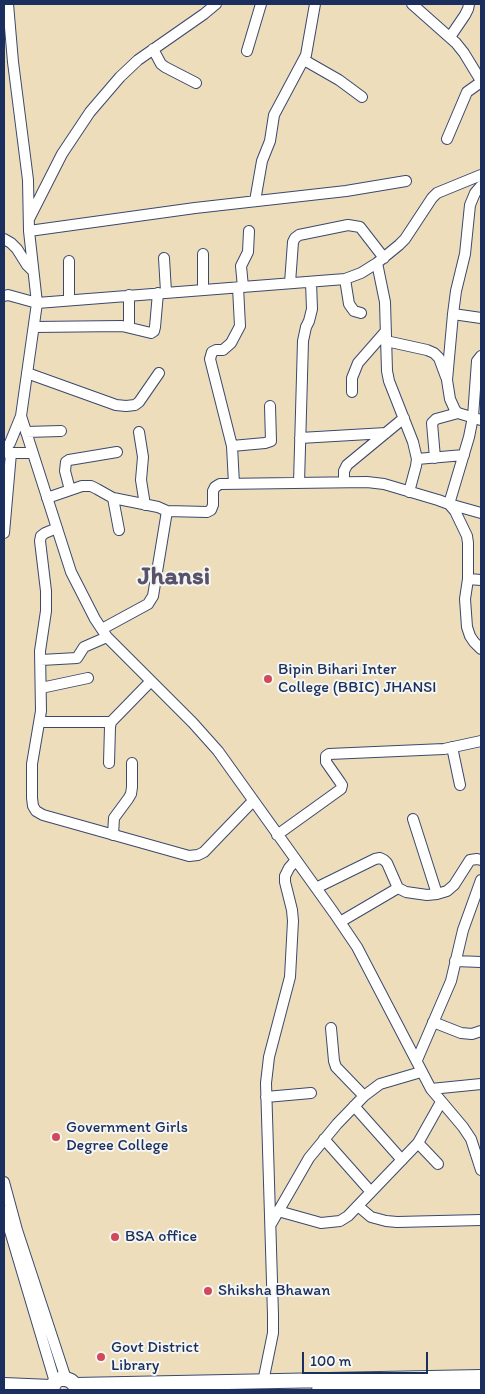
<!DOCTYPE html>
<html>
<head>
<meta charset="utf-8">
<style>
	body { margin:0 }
	#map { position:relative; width:485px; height:1394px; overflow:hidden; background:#edddbb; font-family:Itim,sans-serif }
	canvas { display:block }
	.frame { position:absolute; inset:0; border:5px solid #1b2f5e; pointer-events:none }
	.scale { position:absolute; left:302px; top:1352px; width:126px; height:22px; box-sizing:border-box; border:2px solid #1b2f5e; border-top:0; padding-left:6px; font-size:15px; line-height:18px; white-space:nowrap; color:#1b2f5e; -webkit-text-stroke:4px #f6f6f2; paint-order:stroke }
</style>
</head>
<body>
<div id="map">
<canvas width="485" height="1394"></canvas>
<div class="frame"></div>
<div class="scale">100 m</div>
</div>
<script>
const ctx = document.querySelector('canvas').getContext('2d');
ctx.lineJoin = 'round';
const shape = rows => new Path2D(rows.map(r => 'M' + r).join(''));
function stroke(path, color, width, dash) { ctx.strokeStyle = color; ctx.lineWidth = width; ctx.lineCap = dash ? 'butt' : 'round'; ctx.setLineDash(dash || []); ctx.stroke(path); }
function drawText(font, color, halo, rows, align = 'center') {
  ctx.font = font + ' Itim,sans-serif'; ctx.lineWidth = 4; ctx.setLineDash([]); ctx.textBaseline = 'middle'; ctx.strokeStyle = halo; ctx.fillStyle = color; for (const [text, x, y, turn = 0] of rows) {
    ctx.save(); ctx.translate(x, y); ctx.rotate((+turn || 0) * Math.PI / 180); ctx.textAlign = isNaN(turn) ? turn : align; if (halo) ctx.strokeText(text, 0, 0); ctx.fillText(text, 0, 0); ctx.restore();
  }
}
const minor = shape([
	[412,4,456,43,464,53,481,81],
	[450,37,465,15,468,9,469,4],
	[153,49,161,64,165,67,196,83],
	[247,51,261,4],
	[304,60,339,80,362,97],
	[447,139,467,92,481,82],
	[481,186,475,193,470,205,465,254,456,291,453,314,447,380,450,399,455,410,458,413,481,420],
	[255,201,262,161,270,141,274,115,306,55,315,4],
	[29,219,62,154,90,112,120,77,138,60,204,14,216,4],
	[29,231,195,208,346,191,406,181],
	[4,239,11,243,17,249,27,265,33,271],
	[164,258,166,292],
	[377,263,385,302,387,371,389,381,413,442,417,459,416,466,409,492],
	[345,279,349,304,354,311,361,313],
	[290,283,293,242,295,238,299,235,348,225,360,227,384,258],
	[243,287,241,266,248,252,249,231],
	[203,289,203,254],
	[129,295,129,327],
	[4,296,8,295,37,303,345,279,361,273,377,263,399,245,405,239,432,198,437,193,481,175],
	[69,300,69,261],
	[453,314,481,318],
	[34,327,122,326,151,333,154,331,155,327,158,293],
	[386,341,427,350,434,353,439,358,446,377],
	[481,356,477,361,473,417,469,437,449,504,481,513],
	[27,373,116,405,126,406,135,405,139,402,159,373],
	[352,392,352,378,358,363,386,331],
	[21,416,71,572,95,619,107,637,193,723,218,751,334,913,357,947,431,1089,463,1127,471,1139,481,1170],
	[26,432,61,431],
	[139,432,143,457,141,480,145,505],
	[300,438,386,433],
	[232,446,265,443,271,441,270,406],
	[4,451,10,443,21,416,37,303,29,231,28,180,13,62,8,4],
	[6,453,32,453],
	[435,458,432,423,436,419,458,413],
	[417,459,464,455],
	[344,482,344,471,347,465,404,418],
	[299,483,303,341,306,327,309,321,312,309,311,282],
	[234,484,232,446,210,359,212,352,216,350,223,350,231,343,240,326,238,287],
	[70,490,65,471,66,462,69,460,117,452],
	[47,498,82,486,91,486,97,489,113,498,158,507,167,511],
	[113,498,119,530],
	[57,528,45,533,41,536,40,541,46,591,46,611,40,651,41,711,32,764,32,798,33,806,36,811,43,815,189,856,198,855,204,852,253,801],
	[4,533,11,453],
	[468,579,481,580],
	[102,629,148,604,153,596,167,511,207,512,211,510,213,505,213,491,215,487,220,484,367,482,384,484,438,500,449,504,455,511,467,536,468,543,468,579,465,599,467,627,470,636,474,642,481,649],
	[41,660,77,658,84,647,107,637],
	[41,688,88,678],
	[40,722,111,722],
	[452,747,460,785],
	[109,763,110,727,111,722,151,681],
	[413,819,437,894],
	[113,835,114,818,128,799,131,794,132,787,132,763],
	[277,835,341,789,342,785,340,782,326,762,326,756,329,754,444,749,481,741],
	[316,888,375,859,380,858,384,860,387,863,398,888,406,892,427,895,437,894,447,891,454,885,470,860,477,859,481,860],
	[340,922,398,888],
	[455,961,481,962],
	[433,1022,461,1033,472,1034,481,1031],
	[331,1028,334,1061,336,1067,364,1096],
	[417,1060,451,981,463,930,481,880],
	[431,1089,481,1084],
	[266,1097,311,1093],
	[354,1106,402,1160],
	[324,1139,371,1192],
	[418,1143,438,1164],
	[4,1182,17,1230,66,1379],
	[358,1206,371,1217,386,1221,397,1222,481,1220],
	[4,1211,55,1382],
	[278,1211,321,1223,340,1221,348,1216,418,1143,441,1102],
	[271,1224,309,1158,337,1124,364,1096,380,1084,421,1072],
	[263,1382,273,1333,273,1315,266,1083,269,1057,290,977,293,921,292,910,285,882,285,876,289,868,296,860]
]);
const major = shape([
	[4,1385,51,1387],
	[75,1385,481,1377],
	[51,1390,55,1382,60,1379,66,1379,71,1381,75,1385,76,1390],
	[319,1390,481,1389]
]);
stroke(minor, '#3a496c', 12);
stroke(major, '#3a496c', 16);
stroke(minor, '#fff', 10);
stroke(major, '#fff', 14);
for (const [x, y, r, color] of [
	[268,679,5,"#d1495b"],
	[56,1137,5,"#d1495b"],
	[115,1237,5,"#d1495b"],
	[208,1291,5,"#d1495b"],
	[101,1357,5,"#d1495b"]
]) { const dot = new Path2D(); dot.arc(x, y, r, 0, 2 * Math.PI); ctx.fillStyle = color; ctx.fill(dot); stroke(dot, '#f6f6f2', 2); }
drawText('16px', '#1b2f5e', '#f6f6f2', [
	["Bipin Bihari Inter",278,670],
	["College (BBIC) JHANSI",278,688],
	["Government Girls",66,1128],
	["Degree College",66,1146],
	["BSA office",125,1237],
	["Shiksha Bhawan",218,1291],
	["Govt District",111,1348],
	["Library",111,1366]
], 'left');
drawText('bold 26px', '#58536b', '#f6f6f2', [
	["Jhansi",174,577]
]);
</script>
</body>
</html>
